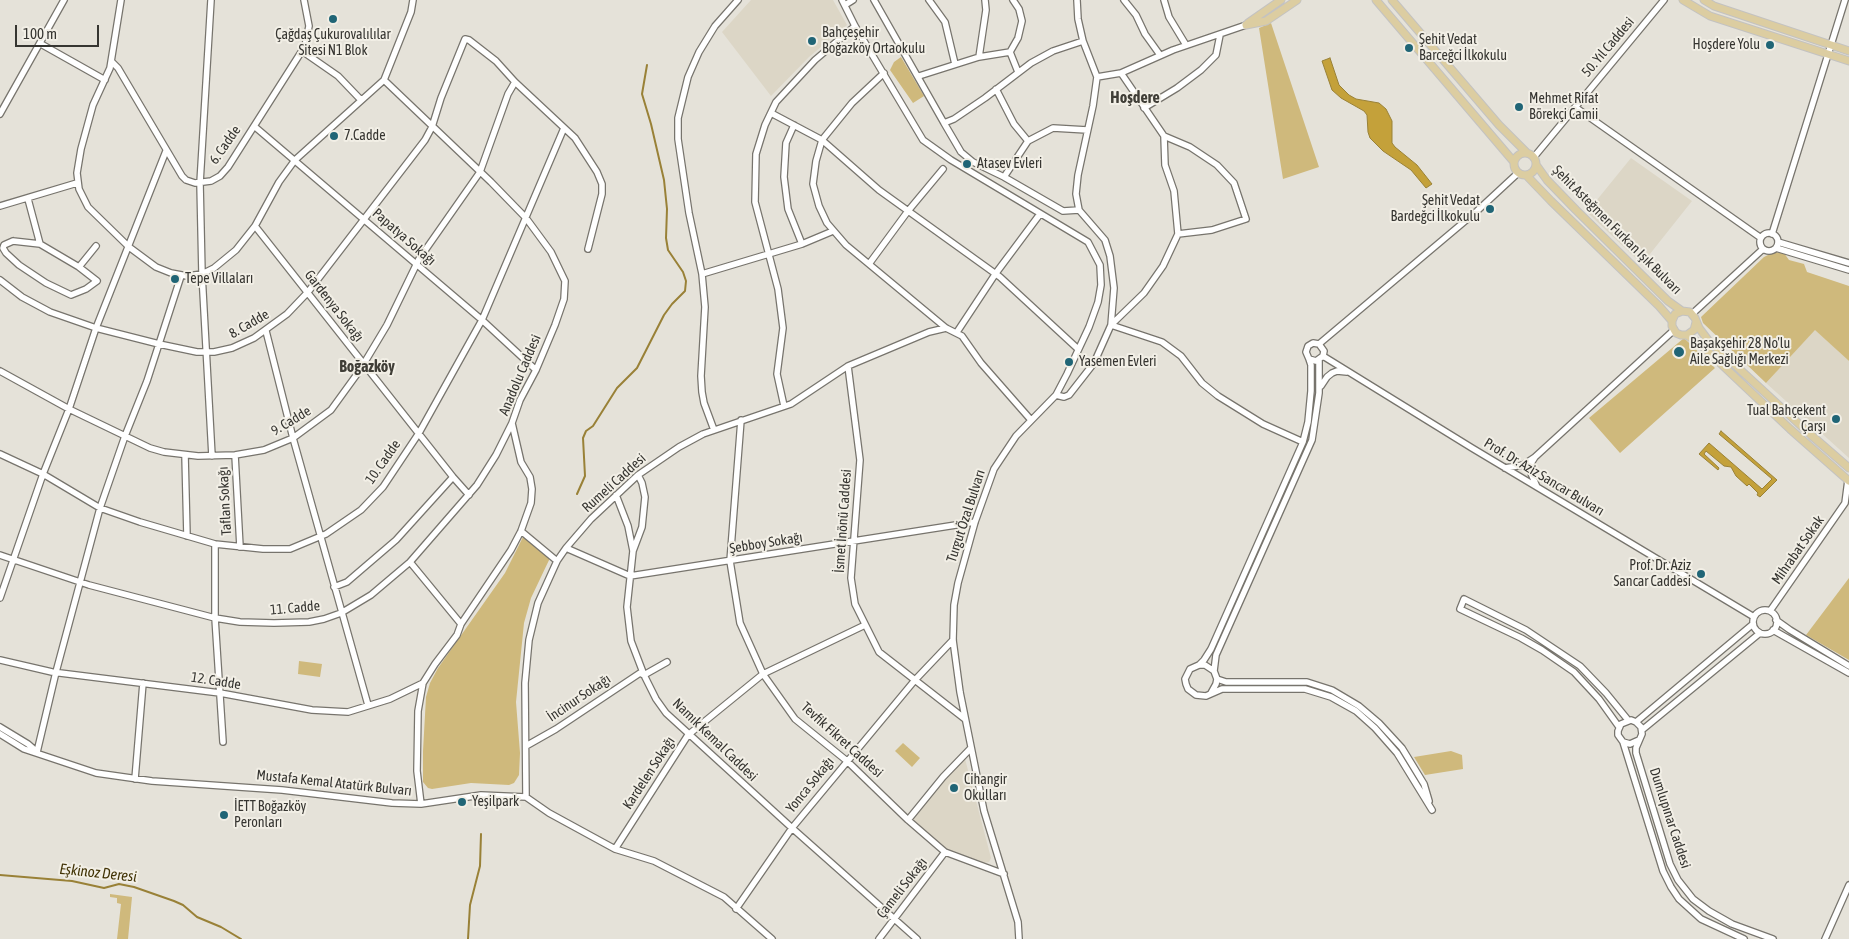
<!DOCTYPE html>
<html>
<head>
<meta charset="utf-8">
<style>
	body { margin:0 }
	#map { position:relative; width:1849px; height:939px; overflow:hidden; background:#e5e2d9; font-family:"Asap Condensed",sans-serif }
	canvas { display:block }
	.scale { position:absolute; left:15px; top:25px; width:84px; height:22px; box-sizing:border-box; border:2px solid #363531; border-top:0; padding-left:6px; font-size:15px; line-height:18px; white-space:nowrap; color:#363531; -webkit-text-stroke:4px #f2efe6; paint-order:stroke }
</style>
</head>
<body>
<div id="map">
<canvas width="1849" height="939"></canvas>
<div class="scale">100 m</div>
</div>
<script>
const ctx = document.querySelector('canvas').getContext('2d');
ctx.lineJoin = 'round';
function fillPath(path, color) { ctx.fillStyle = color; ctx.fill(path, 'evenodd'); }
const shape = rows => new Path2D(rows.map(r => 'M' + r).join(''));
function stroke(path, color, width, dash) { ctx.strokeStyle = color; ctx.lineWidth = width; ctx.lineCap = dash ? 'butt' : 'round'; ctx.setLineDash(dash || []); ctx.stroke(path); }
function drawText(font, color, halo, rows, align = 'center') {
  ctx.font = font + ' "Asap Condensed",sans-serif'; ctx.lineWidth = 4; ctx.setLineDash([]); ctx.textBaseline = 'middle'; ctx.strokeStyle = halo; ctx.fillStyle = color; for (const [text, x, y, turn = 0] of rows) {
    ctx.save(); ctx.translate(x, y); ctx.rotate((+turn || 0) * Math.PI / 180); ctx.textAlign = isNaN(turn) ? turn : align; if (halo) ctx.strokeText(text, 0, 0); ctx.fillText(text, 0, 0); ctx.restore();
  }
}
fillPath(shape([
	[751,0,833,0,847,25,809,57,771,96,722,32],
	[1631,158,1692,201,1642,264,1589,214,1594,209,1592,206],
	[1815,329,1849,361,1849,458,1766,383],
	[964,755,991,858,989,862,978,864,945,852,908,820]
]), '#dcd6c6');
fillPath(shape([
	[1271,23,1319,167,1283,179,1259,28],
	[901,57,924,96,913,103,890,70,894,62],
	[1774,252,1784,253,1789,260,1804,264,1807,272,1849,286,1849,361,1815,330,1766,383,1703,323,1701,317,1764,257],
	[1684,338,1715,368,1620,453,1589,418],
	[523,537,550,558,531,598,524,623,516,702,520,753,519,775,514,783,509,785,471,783,432,789,428,788,423,782,423,751,426,697,430,683,438,668,505,573],
	[1849,578,1849,660,1806,635],
	[299,661,322,664,320,677,298,674],
	[903,743,920,758,912,767,895,751],
	[1451,751,1462,755,1463,769,1425,775,1414,757],
	[110,894,132,897,128,939,117,939,121,904,117,903,117,898,110,897]
]), '#cfb97c');
const water = shape([
	[1330,58,1339,85,1349,95,1356,99,1379,103,1386,109,1392,121,1392,143,1395,147,1417,165,1432,184,1426,188,1411,170,1383,151,1370,138,1368,132,1367,115,1364,111,1341,98,1332,90,1322,61,1330,58],
	[1721,431,1777,480,1760,497,1757,495,1758,493,1749,484,1747,486,1736,476,1731,467,1724,466,1706,451,1704,454,1719,468,1718,470,1699,454,1709,443,1762,489,1772,479,1719,434,1721,431]
]);
fillPath(water, '#c4a13a');
stroke(water, '#998137', 1);
stroke(shape([
	[577,494,585,476,583,438,586,431,593,426,617,388,637,368,664,315,672,304,685,291,686,281,683,272,668,250,666,238,667,209,664,180,651,124,642,94,647,65],
	[0,875,72,881,104,888,119,884,134,887,174,901,183,905,197,917,221,927,241,939],
	[468,939,470,905,480,866,481,834]
]), '#998137', 2);
const minor = shape([
	[121,0,110,68,93,105,81,149,77,173,79,189,88,207,129,247,156,267,171,273,187,276,202,274,214,268,236,250,255,226,279,182,295,160,384,80,411,12,413,0],
	[211,0,200,183,202,274,212,456],
	[842,0,855,26,923,140,951,160,1088,242,1100,265,1101,285,1098,302,1089,327,1067,374,1056,395,1016,436,994,469,975,522,958,583,954,605,953,640,960,692,984,811,1018,922,1019,939],
	[874,0,944,123,954,119,985,98,1031,63,1053,51,1083,41],
	[929,0,945,22,955,64],
	[1124,0,1136,15,1145,34,1160,55],
	[1164,0,1169,17,1186,45],
	[845,5,853,0],
	[41,44,105,80],
	[302,51,338,76,361,100],
	[1010,52,1018,38,1022,21,1019,9,1013,0],
	[979,57,986,10,985,0],
	[112,62,118,68,182,176,186,180,195,183,211,181,220,176,228,167,305,46,309,26,304,0],
	[884,73,852,103,822,140,816,161,813,184,819,206,827,223,846,245,946,328,962,336,981,363,1031,420],
	[1121,73,1164,136,1190,147,1217,165,1234,183,1246,219,1212,230,1178,234,1174,191,1165,165,1164,136],
	[919,76,979,57,1010,52,1018,72],
	[1097,77,1121,73,1173,50,1246,25],
	[384,80,491,182,526,218,551,252,565,281,564,299,555,325,536,370,520,400,512,423,521,462,530,477,532,489,531,503,521,531,511,550,461,624,457,635,435,664,423,683,418,711,417,771,421,804],
	[996,89,1014,124,1028,141,1053,128,1087,130],
	[1575,107,1761,238],
	[1144,108,1177,88,1201,70,1216,55,1220,35],
	[771,113,822,140,879,190,1000,277,1078,349],
	[0,114,64,0],
	[944,123,961,152,973,162,1004,177],
	[794,125,786,143,784,177,788,209,802,244],
	[254,126,482,320,536,370],
	[1028,141,1004,177,1063,211,1079,210],
	[1534,157,1664,0],
	[28,199,40,244],
	[0,206,77,183],
	[255,226,453,477,469,495],
	'1760 242a9 9 0 1 1 18 0a9 9 0 1 1-18 0Z',
	[1178,234,1163,266,1144,293,1111,325,1162,342,1181,356,1202,383,1218,396,1263,424,1303,442],
	[1772,234,1845,0],
	[13,241,40,244,79,267,97,281,86,289,71,295,46,283,19,265,6,253,3,248,4,245,13,241],
	[1778,242,1849,263],
	[1776,248,1849,270],
	[869,264,908,211,943,169],
	[79,267,96,246],
	[702,274,802,244,833,231],
	[0,280,22,297,50,312,96,328,159,344,197,352,214,352,232,348,254,338,287,314,308,292,425,140,432,127,441,98,465,39,469,40,496,61,515,82,575,138,597,172,602,184,602,194,588,249],
	[1692,314,1763,249],
	[266,331,293,438,368,705],
	[957,332,996,273,1040,214],
	[1319,344,1324,351,1323,356,1316,361,1309,359,1306,352,1308,346,1313,343,1319,344,1477,211,1518,173],
	[1323,356,1472,448,1754,617],
	[848,366,860,460,851,578,855,604,879,652,965,719],
	[0,371,69,409,150,448,164,452,198,456,235,455,264,450,293,438,331,410,360,370,387,325,419,259,480,172,508,94,515,82],
	[1321,386,1327,377,1332,373,1337,371,1347,372],
	[1056,395,1064,397,1069,395,1094,363,1111,325,1114,288,1110,256,1105,240,1079,210,1076,194,1078,175,1093,106,1097,77,1083,41,1078,19,1077,0],
	[784,406,777,374,783,328,778,289,755,202,756,154,765,125,776,102,815,60,855,26],
	[741,420,730,561,740,623,763,674,795,719,847,761,908,820,945,852,1004,874],
	[714,430,704,403,702,392,701,376,705,307,702,274,689,213,678,139,678,118,688,77,699,52,715,26,738,0],
	[0,454,43,474,100,508,140,522,215,544,263,549,290,549,326,534,361,510,383,487,419,433,482,320,564,128],
	[185,455,187,536],
	[235,455,240,547],
	[1535,457,1674,330],
	[1505,468,1523,465,1535,457,1530,465,1530,471,1537,487],
	[616,495,628,526,633,551,627,607,631,641,644,675,656,699,666,713,792,828,917,939],
	[521,531,557,561],
	[215,544,215,618,223,742],
	[566,548,630,576,975,522],
	[633,551,642,527,645,497,642,483,638,475],
	[0,555,89,585,215,618,240,622,274,623,309,622,324,619,341,613,371,595,410,562,477,485,496,455,512,423],
	[410,562,461,624],
	[334,587,347,582,396,540,453,477],
	[0,598,43,474,69,409,96,328,166,151],
	'1753 622a12 12 0 1 1 24 0a12 12 0 1 1-24 0Z',
	[1770,611,1845,503,1848,480],
	[1776,620,1790,630,1849,666],
	[1773,630,1849,673],
	[0,660,52,672,220,693,312,710,348,712,390,699,423,683],
	[1199,665,1204,660,1211,649,1303,442,1308,422,1311,391,1311,365,1309,359],
	[1214,671,1216,655,1312,440,1319,393,1319,360],
	[1217,679,1226,682,1307,682,1332,690,1359,706,1379,723,1402,748,1424,784,1429,801],
	[1211,693,1216,684,1217,679,1214,671,1205,665,1199,665,1190,669,1185,679,1186,684,1188,689,1196,695,1206,696,1222,689,1305,689,1331,697,1356,711,1375,728,1397,753,1432,810],
	[1636,722,1753,624],
	[0,727,28,744,36,751],
	[1619,727,1599,699,1574,672,1542,650,1521,638,1460,609,1464,599,1526,630,1580,666,1606,693,1628,720],
	[1642,730,1760,633],
	[0,734,24,749,96,773,152,781,282,790,392,803,421,804,481,795,526,797,549,813,615,849,654,861,724,897,772,939],
	[1639,740,1630,744,1623,742,1618,735,1618,731,1621,724,1631,720,1636,722,1641,727,1642,734,1636,748,1636,753,1670,864,1678,880,1693,899,1709,911,1732,924,1773,939],
	[1623,742,1663,871,1671,887,1679,899,1701,919,1744,939],
	[526,746,556,729,640,673,644,675,667,662],
	[37,752,56,672,100,508,125,436,147,381,181,276],
	[135,779,143,683],
	[526,797,525,683,529,640,538,603,557,561,566,548,591,519,638,475,679,447,703,434,791,404,848,366,929,332,946,328],
	[908,820,943,777,971,748],
	[615,849,688,735,763,674,865,625],
	[736,909,792,828,915,680,953,640],
	[879,939,945,852],
	[1825,939,1849,885]
]);
const major = shape([
	[1376,0,1514,162],
	[1392,0,1499,125,1527,153],
	[1683,0,1710,16,1849,61],
	[1704,0,1714,6,1849,51],
	[1248,23,1281,0],
	[1246,25,1266,21,1297,0],
	'1514 164a11 11 0 1 1 22 0a11 11 0 1 1-22 0Z',
	[1537,166,1547,180,1576,210,1668,301,1682,311],
	[1527,176,1551,201,1659,306,1672,321],
	[1696,322,1694,330,1687,335,1681,335,1676,333,1672,326,1672,321,1675,314,1682,311,1690,312,1695,318,1699,328,1708,340,1811,435,1849,468],
	[1687,335,1700,344,1790,429,1849,481]
]);
stroke(minor, '#77746d', 8);
stroke(major, '#c3c2c1', 9);
stroke(minor, '#fff', 5.5);
stroke(major, '#dccda1', 7);
for (const [x, y, r, color] of [
	[333,19,5,"#206576"],
	[812,41,5,"#206576"],
	[1770,45,5,"#206576"],
	[1409,48,5,"#206576"],
	[1519,107,5,"#206576"],
	[334,136,5,"#206576"],
	[967,164,5,"#206576"],
	[1490,209,5,"#206576"],
	[175,279,5,"#206576"],
	[1679,352,6,"#206576"],
	[1069,362,5,"#206576"],
	[1836,419,5,"#206576"],
	[1701,574,5,"#206576"],
	[954,788,5,"#206576"],
	[462,802,5,"#206576"],
	[224,815,5,"#206576"]
]) { const dot = new Path2D(); dot.arc(x, y, r, 0, 2 * Math.PI); ctx.fillStyle = color; ctx.fill(dot); stroke(dot, '#f2efe6', 2); }
drawText('14px', '#363531', '#f2efe6', [
	["Bahçeşehir",822,33],
	["Boğazköy Ortaokulu",822,49],
	["Çağdaş Çukurovalılılar",333,35,"center"],
	["Sitesi N1 Blok",333,51,"center"],
	["Şehit Vedat",1419,40],
	["Barceğci İlkokulu",1419,56],
	["Hoşdere Yolu",1760,45,"right"],
	["Mehmet Rifat",1529,99],
	["Börekçi Camii",1529,115],
	["7.Cadde",344,136],
	["Atasev Evleri",977,164],
	["Şehit Vedat",1480,201,"right"],
	["Bardeğci İlkokulu",1480,217,"right"],
	["Tepe Villaları",185,279],
	["Başakşehir 28 No'lu",1690,344],
	["Aile Sağlığı Merkezi",1690,360],
	["Yasemen Evleri",1079,362],
	["Tual Bahçekent",1826,411,"right"],
	["Çarşı",1826,427,"right"],
	["Prof. Dr. Aziz",1691,566,"right"],
	["Sancar Caddesi",1691,582,"right"],
	["Cihangir",964,780],
	["Okulları",964,796],
	["Yeşilpark",472,802],
	["İETT Boğazköy",234,807],
	["Peronları",234,823]
], 'left');
drawText('14px', '#363531', '#f2efe6', [
	["50. Yıl Caddesi",1608,47,-50],
	["6. Cadde",225,145,-55],
	["Şehit Asteğmen Furkan Işık Bulvarı",1617,230,45],
	["Papatya Sokağı",404,237,41],
	["Gardenya Sokağı",334,306,52],
	["8. Cadde",249,324,-30],
	["Anadolu Caddesi",520,375,-67],
	["9. Cadde",291,421,-31],
	["10. Cadde",383,462,-55],
	["Prof. Dr. Aziz Sancar Bulvarı",1544,477,31],
	["Rumeli Caddesi",614,483,-42],
	["Taflan Sokağı",225,501,-93],
	["Turgut Özal Bulvarı",966,516,-72],
	["İsmet İnönü Caddesi",843,521,-86],
	["Şebboy Sokağı",766,543,-9],
	["Mihrabat Sokak",1798,550,-55],
	["11. Cadde",295,608,-5],
	["12. Cadde",216,681,9],
	["İncinur Sokağı",579,698,-34],
	["Namık Kemal Caddesi",715,740,44],
	["Tevfik Fikret Caddesi",842,740,42],
	["Kardelen Sokağı",649,773,-57],
	["Mustafa Kemal Atatürk Bulvarı",334,783,6],
	["Yonca Sokağı",810,785,-51],
	["Dumlupınar Caddesi",1670,818,72],
	["Çameli Sokağı",902,888,-52]
]);
drawText('italic 15px', '#423407', '#f2efe6', [
	["Eşkinoz Deresi",98,873,6]
]);
drawText('bold 16px', '#403e37', '#f2efe6', [
	["Hoşdere",1135,98],
	["Boğazköy",367,367]
]);
</script>
</body>
</html>
